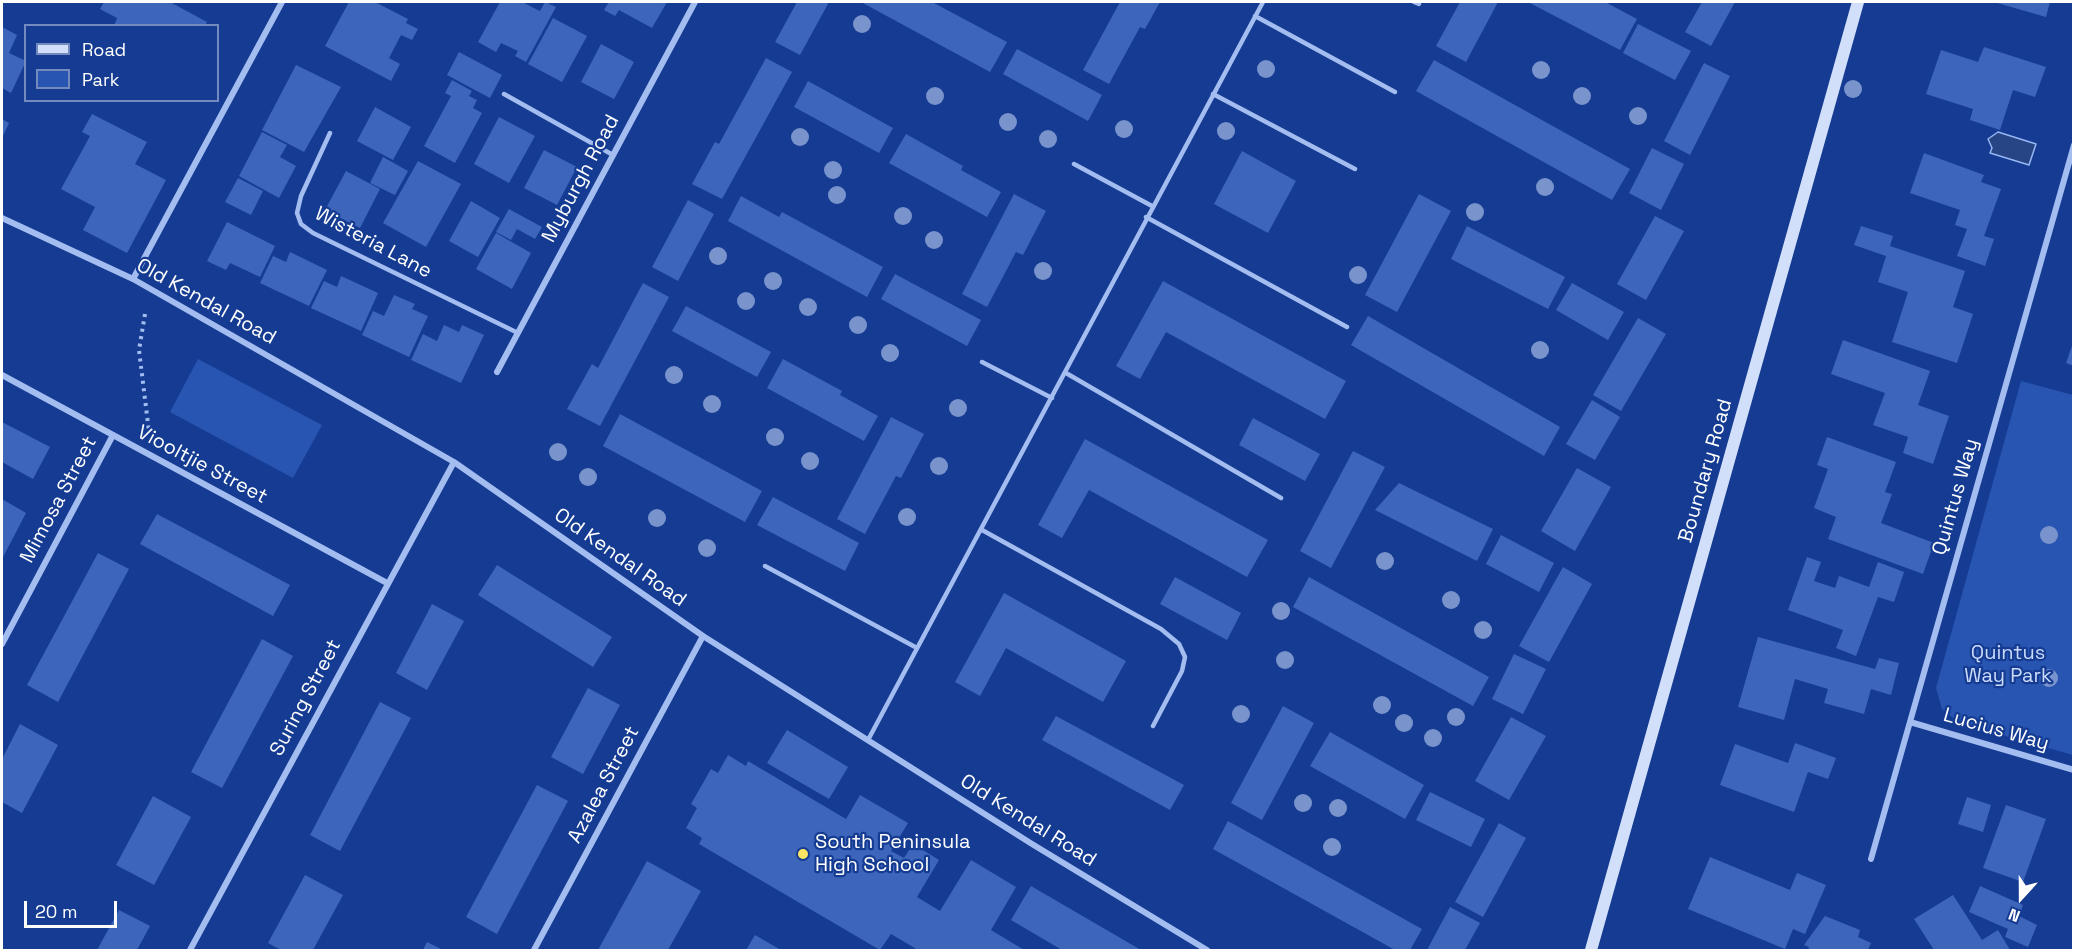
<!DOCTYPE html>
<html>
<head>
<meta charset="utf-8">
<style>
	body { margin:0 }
	#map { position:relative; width:2075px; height:952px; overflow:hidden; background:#153c92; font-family:"Space Grotesk",sans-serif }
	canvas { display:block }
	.frame { position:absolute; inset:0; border:3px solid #fff; pointer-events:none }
	.legend { position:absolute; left:24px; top:24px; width:195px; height:78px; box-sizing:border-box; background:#153c92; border:2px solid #738abe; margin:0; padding:8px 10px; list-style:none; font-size:18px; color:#fff }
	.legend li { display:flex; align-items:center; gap:12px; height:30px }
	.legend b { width:30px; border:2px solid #738abe }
	.north { position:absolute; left:1991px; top:868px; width:60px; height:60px; -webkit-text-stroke:4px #153c92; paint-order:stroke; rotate:201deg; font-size:16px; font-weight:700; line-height:24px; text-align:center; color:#fff }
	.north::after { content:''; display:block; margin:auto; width:21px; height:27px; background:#fff; clip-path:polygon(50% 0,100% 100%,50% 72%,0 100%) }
	.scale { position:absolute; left:24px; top:901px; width:93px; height:27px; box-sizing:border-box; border:3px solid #fff; border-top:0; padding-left:8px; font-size:18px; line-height:21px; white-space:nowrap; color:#fff; -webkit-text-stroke:4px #153c92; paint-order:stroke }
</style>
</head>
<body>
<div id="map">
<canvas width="2075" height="952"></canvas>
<div class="frame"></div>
<ul class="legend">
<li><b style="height:8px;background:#d2dffb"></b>Road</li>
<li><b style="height:16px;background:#2755b1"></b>Park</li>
</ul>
<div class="north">N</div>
<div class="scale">20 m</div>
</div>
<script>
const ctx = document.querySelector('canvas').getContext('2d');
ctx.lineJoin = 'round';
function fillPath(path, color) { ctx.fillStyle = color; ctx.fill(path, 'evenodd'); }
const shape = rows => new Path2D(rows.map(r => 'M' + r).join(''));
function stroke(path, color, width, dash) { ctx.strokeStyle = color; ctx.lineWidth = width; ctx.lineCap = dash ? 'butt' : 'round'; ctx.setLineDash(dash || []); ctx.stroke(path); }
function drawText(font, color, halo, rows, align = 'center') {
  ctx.font = font + ' "Space Grotesk",sans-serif'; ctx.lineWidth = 4.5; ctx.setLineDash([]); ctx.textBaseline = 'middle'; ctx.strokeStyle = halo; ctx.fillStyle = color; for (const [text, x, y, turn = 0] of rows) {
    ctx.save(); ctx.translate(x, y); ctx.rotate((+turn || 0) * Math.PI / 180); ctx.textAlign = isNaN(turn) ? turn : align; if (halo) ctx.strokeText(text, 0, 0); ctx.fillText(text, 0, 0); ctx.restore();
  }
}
fillPath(shape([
	[198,359,322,425,293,478,170,412],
	[2021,381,2073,395,2073,755,1959,723,1942,709,1936,688]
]), '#2755b1');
const water = shape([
	[1998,132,2036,144,2029,165,1990,153,1992,148,1988,139,1998,132]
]);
fillPath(water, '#274485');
stroke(water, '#96b6f4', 1.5);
fillPath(shape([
	[104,2,170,2,207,22,205,26,114,26,117,18,100,9],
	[349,2,375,2,408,19,406,23,418,29,412,40,401,35,389,58,400,64,391,81,325,46],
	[500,2,522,2,540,11,545,2,556,7,526,62,515,56,518,51,501,43,496,52,478,42],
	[609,2,667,2,652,28,619,10,615,16,604,10],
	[797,2,829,2,800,55,775,42],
	[861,2,932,2,1007,42,990,72],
	[1120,2,1160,2,1145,29,1140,27,1109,84,1083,70],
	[1460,2,1498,2,1466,62,1436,46],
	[1528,2,1605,2,1637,19,1620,50],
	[1702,2,1735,2,1711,46,1685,32],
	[1994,2,2050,2,2046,17],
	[553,18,587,36,562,82,528,64],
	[1638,24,1691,51,1675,80,1623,53],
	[2,27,17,35,9,53,26,61,11,93,2,88],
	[601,44,634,62,614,99,581,82],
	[1984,47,2046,67,2035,97,2013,90,2000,130,1970,120,1973,109,1926,94,1941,50,1978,62],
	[1017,49,1102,95,1088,121,1003,74],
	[459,52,502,75,490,98,447,75],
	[766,58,792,72,722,199,692,184,715,142,719,144],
	[1434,60,1630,169,1612,200,1416,91],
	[1704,63,1730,76,1690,155,1664,141],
	[296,65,341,87,304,152,262,130],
	[452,80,472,91,469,96,477,100,473,108,482,113,455,163,424,146,451,96,445,93],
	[808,81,893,128,879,153,794,107],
	[375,107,411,127,393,160,357,141],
	[92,114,147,142,135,164,166,180,127,253,83,230,95,207,61,189,90,136,82,132],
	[499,117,535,136,509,183,474,164],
	[2,119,9,123,2,138],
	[262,132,287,145,280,157,296,166,279,198,239,176],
	[906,134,963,166,961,170,1001,192,987,217,889,163],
	[1652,148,1684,164,1661,210,1629,193],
	[544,150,577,167,557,205,524,188],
	[1242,151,1296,181,1268,233,1214,204],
	[1924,153,1984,175,1981,182,2001,189,1984,236,1994,239,1985,266,1957,256,1967,229,1955,225,1960,210,1910,193],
	[383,157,408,171,395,195,370,183],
	[418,161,461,184,426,247,383,223],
	[346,171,380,189,360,228,325,210],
	[238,178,263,191,251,215,225,202],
	[1014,194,1046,211,1023,255,1016,252,987,307,962,294],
	[1419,194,1451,211,1397,312,1365,295],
	[741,196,779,217,782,212,883,267,867,297,728,221],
	[688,200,714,214,678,281,652,267],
	[471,201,500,218,478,257,449,241],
	[509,209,542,227,535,239,517,229,511,240,496,232],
	[1655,216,1684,231,1646,300,1617,284],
	[227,222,275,246,260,277,230,263,226,270,207,261],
	[1467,226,1565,277,1548,309,1451,259],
	[1861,226,1893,236,1890,246,1965,271,1953,307,1973,314,1957,363,1892,342,1908,292,1878,282,1886,256,1854,245],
	[496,233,531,253,512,289,476,269],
	[290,252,327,270,309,306,260,283,273,256,286,262],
	[895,274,981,320,967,346,881,299],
	[341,276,378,293,361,331,311,308,324,281,337,287],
	[1163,281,1346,381,1325,419,1166,332,1140,379,1116,366],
	[643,283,669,297,600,426,567,409,592,364,598,368],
	[1572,283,1624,312,1608,340,1556,310],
	[394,295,415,304,412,309,428,316,409,357,362,335,373,311,384,316],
	[686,306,771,352,757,377,672,331],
	[1368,316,1560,427,1544,456,1351,345],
	[1638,318,1666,334,1621,411,1593,395],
	[444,325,459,332,462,325,484,335,461,383,411,360,423,334,437,341],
	[1843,340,1930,371,1918,405,1949,416,1933,464,1903,453,1908,437,1873,425,1885,393,1831,374],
	[2073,343,2074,343,2074,366,2066,363],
	[783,359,842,391,840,395,878,416,864,441,767,388],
	[1592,400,1620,417,1595,460,1566,444],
	[620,414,762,491,745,522,603,446],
	[891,417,924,434,901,478,896,476,865,534,837,519],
	[1253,418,1320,454,1305,481,1239,445],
	[2,422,50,447,33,479,2,462],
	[1827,437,1896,462,1885,492,1892,494,1881,523,1934,543,1923,574,1828,539,1836,517,1814,508,1828,469,1817,465],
	[1085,439,1268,540,1247,577,1089,490,1062,538,1038,525],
	[1353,451,1385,467,1331,568,1300,551],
	[1577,468,1611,487,1575,551,1541,531],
	[1399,483,1493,529,1477,561,1375,510],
	[773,497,859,543,845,571,757,525],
	[2,499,26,513,2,559],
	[157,514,290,585,273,616,140,544],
	[1501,535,1554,563,1539,592,1486,564],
	[98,553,129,569,58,702,27,685],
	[1807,557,1821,562,1814,581,1835,588,1839,576,1869,587,1878,562,1904,572,1894,602,1878,597,1856,656,1836,648,1843,630,1788,610],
	[497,565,612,637,593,667,478,595],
	[1563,567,1592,584,1549,662,1519,646],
	[1175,577,1241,613,1227,640,1160,604],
	[1309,577,1489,677,1473,706,1293,607],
	[1004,593,1126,661,1103,702,1006,648,980,696,955,682],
	[432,604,464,621,427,690,396,673],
	[1758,637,1875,669,1879,658,1899,663,1891,695,1871,689,1864,714,1824,703,1828,689,1795,679,1784,720,1738,707],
	[262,639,293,656,222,788,191,772],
	[1514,654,1546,669,1523,714,1492,699],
	[588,688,620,705,583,774,551,757],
	[380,702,411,718,340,851,310,835],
	[1283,706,1314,723,1262,820,1231,803],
	[1056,716,1184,785,1170,810,1042,740],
	[1511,717,1546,736,1509,800,1475,781],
	[20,724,58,745,22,813,2,802,2,759],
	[787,730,848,767,829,799,767,763],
	[1330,732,1424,785,1405,819,1310,766],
	[1795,743,1836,758,1828,779,1808,772,1794,812,1720,785,1735,744,1788,763],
	[728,755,746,766,748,761,846,819,860,795,908,823,891,851,904,858,913,844,939,860,917,897,940,911,971,860,1016,887,991,930,1024,950,918,950,891,934,880,950,699,844,702,838,686,828,697,808,691,804,711,769,718,773],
	[537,785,568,801,497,934,466,917],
	[1430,792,1485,819,1471,847,1416,820],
	[153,796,191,817,154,885,116,865],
	[1967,797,1991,805,1983,832,1958,824],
	[2006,805,2046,819,2023,882,1983,868],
	[1228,821,1422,929,1410,950,1395,950,1213,849],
	[1499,823,1526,838,1483,917,1455,902],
	[1710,857,1790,890,1797,873,1826,885,1805,934,1793,929,1785,949,1688,909],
	[647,861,701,891,668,950,598,950],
	[305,875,343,895,313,950,281,950,268,943],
	[1031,886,1141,950,1062,950,1011,920],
	[1980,886,2023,905,2019,916,2037,925,2028,947,2005,937,2008,929,1969,912],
	[1953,895,1982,940,1998,930,2010,950,1934,950,1914,919],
	[1450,907,1480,923,1465,950,1427,950],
	[119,910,150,926,137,950,97,950],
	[1825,916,1860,930,1858,937,1871,943,1868,950,1808,950,1809,947,1804,945],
	[755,935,781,950,746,950],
	[427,942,443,950,423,950]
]), '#3d66ba');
stroke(shape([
	[145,314,139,350,149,432]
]), '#a4bdf1', 4, [3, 4.5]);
stroke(shape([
	[1414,2,1419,4],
	[1255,16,1395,92],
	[504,94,613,155],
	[1213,94,1355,169],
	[330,133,301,196,297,213,301,224,313,233,518,333],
	[1074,164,1152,206],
	[1146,217,1347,327],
	[982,362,1052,398],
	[1066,373,1281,498],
	[982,530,1161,629,1179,644,1185,657,1182,671,1153,726],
	[765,566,917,648],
	[868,740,1263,2]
]), '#a4bdf1', 4.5);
stroke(shape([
	[2,218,133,279,454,462,703,636,1032,844,1207,950],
	[133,279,282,2],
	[497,372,695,2],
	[2,375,387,583],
	[2,644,113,435],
	[1910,722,2074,770],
	[1871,859,2074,145],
	[190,950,454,462],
	[534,950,703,636]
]), '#a4bdf1', 6);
stroke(shape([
	[1591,950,1858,2]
]), '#d2dffb', 12);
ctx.fillStyle = '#7993cc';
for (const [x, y] of [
	[862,24],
	[1266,69],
	[1541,70],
	[1853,89],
	[935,96],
	[1582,96],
	[1638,116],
	[1008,122],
	[1124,129],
	[1226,131],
	[800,137],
	[1048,139],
	[833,170],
	[1545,187],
	[837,195],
	[1475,212],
	[903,216],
	[934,240],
	[718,256],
	[1043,271],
	[1358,275],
	[773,281],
	[746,301],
	[808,307],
	[858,325],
	[1540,350],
	[890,353],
	[674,375],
	[712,404],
	[958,408],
	[775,437],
	[558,452],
	[810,461],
	[939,466],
	[588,477],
	[907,517],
	[657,518],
	[2049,535],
	[707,548],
	[1385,561],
	[1451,600],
	[1281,611],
	[1483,630],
	[1285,660],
	[2049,678],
	[1382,705],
	[1241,714],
	[1456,717],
	[1404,723],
	[1433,738],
	[1303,803],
	[1338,808],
	[1332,847]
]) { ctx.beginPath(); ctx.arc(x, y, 9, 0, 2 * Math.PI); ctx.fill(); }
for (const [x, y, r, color] of [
	[803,854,6,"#ffe563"]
]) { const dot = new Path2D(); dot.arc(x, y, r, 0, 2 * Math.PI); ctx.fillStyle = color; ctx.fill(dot); stroke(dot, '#153c92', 2); }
drawText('20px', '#fff', '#153c92', [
	["Myburgh Road",581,179,-62],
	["Wisteria Lane",373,243,28],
	["Old Kendal Road",206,302,29],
	["Viooltjie Street",202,465,28],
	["Boundary Road",1706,471,-74],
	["Quintus Way",1956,497,-74],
	["Mimosa Street",59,500,-62],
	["Old Kendal Road",620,558,35],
	["Suring Street",306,698,-62],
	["Lucius Way",1996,730,16],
	["Azalea Street",604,785,-62],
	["Old Kendal Road",1028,821,32]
]);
drawText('20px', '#cbdbfc', '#153c92', [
	["Quintus",2008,654],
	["Way Park",2008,677]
]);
drawText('20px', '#fff', '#153c92', [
	["South Peninsula",815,843],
	["High School",815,866]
], 'left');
</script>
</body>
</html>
